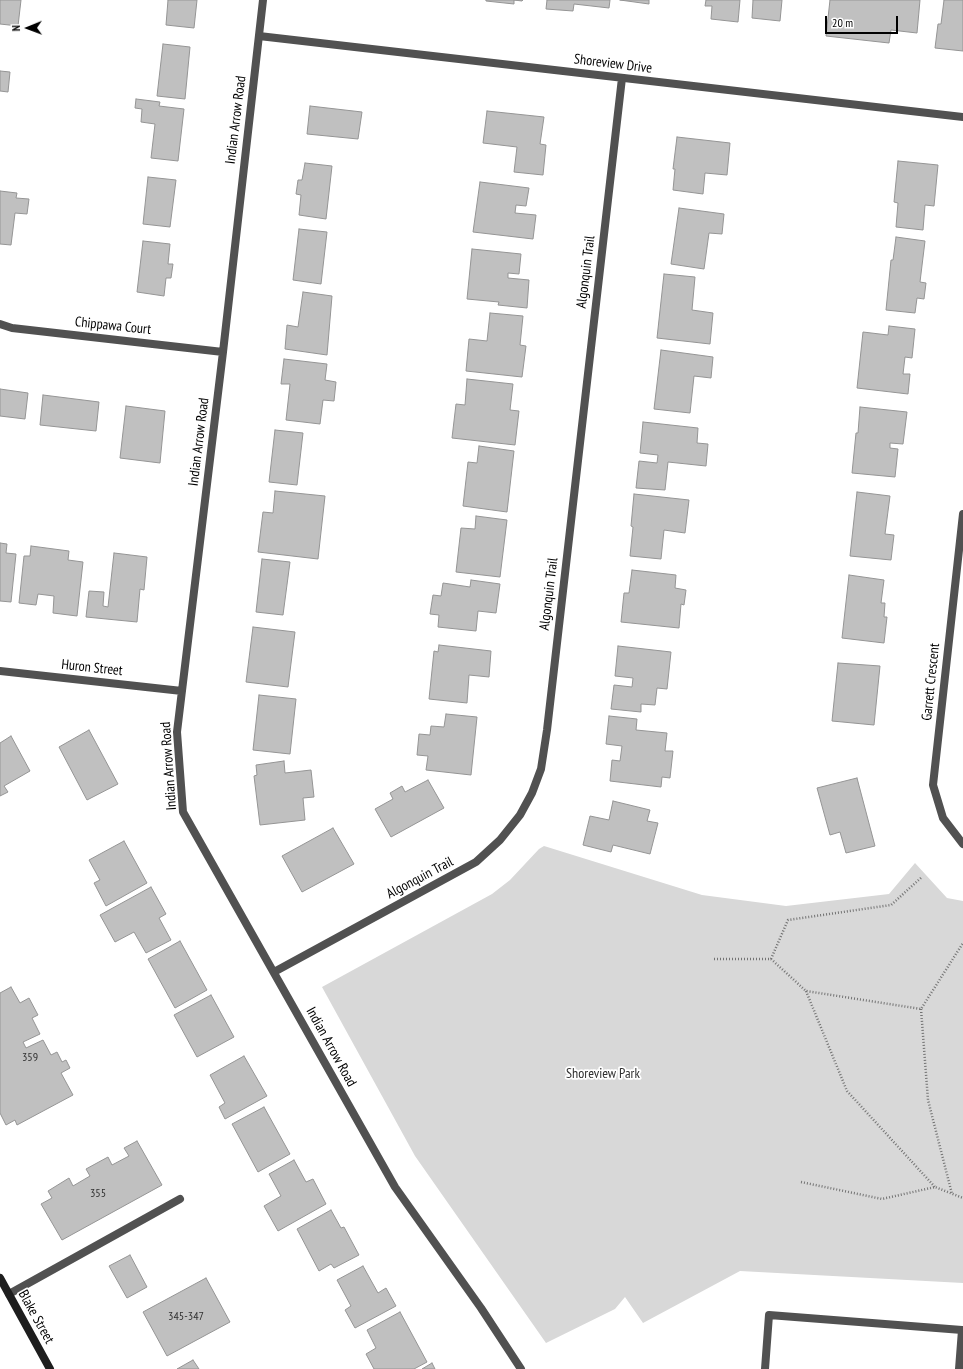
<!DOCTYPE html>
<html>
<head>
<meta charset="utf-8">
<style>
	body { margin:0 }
	#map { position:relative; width:963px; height:1369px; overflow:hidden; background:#fff; font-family:"PT Sans Narrow",sans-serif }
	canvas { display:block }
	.north { position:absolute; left:8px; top:8px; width:40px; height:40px; -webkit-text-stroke:3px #fff; paint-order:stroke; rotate:269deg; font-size:11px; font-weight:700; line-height:16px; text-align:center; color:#000 }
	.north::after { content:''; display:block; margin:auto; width:14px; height:18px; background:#000; clip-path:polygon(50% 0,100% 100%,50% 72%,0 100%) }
	.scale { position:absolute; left:825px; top:16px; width:73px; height:18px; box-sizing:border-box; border:2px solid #000; border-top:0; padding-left:5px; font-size:12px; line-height:14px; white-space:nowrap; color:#000; -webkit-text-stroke:3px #fff; paint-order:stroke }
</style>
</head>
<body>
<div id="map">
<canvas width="963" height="1369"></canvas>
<div class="north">N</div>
<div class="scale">20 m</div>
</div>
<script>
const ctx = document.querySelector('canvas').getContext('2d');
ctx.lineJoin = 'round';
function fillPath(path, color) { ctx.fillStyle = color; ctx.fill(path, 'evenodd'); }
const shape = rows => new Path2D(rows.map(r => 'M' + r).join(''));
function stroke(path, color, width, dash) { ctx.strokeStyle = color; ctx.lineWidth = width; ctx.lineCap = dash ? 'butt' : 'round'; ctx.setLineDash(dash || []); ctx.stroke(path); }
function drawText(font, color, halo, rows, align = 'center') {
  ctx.font = font + ' "PT Sans Narrow",sans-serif'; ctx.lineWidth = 3.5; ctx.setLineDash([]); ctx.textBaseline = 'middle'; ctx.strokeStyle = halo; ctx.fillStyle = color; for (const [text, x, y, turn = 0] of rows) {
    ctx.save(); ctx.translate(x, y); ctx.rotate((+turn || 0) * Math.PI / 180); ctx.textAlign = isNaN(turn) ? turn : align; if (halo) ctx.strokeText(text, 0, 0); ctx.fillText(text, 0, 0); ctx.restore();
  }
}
fillPath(shape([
	[544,846,702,895,786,906,889,894,915,863,947,898,963,901,963,1283,740,1271,643,1323,625,1297,615,1309,546,1343,415,1156,322,987,492,894,510,880,539,849]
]), '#d8d8d8');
const building = shape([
	[0,0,21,0,18,26,0,24,0,0],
	[168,0,197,0,194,28,166,25,168,0],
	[486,0,523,0,522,1,514,0,514,4,486,1,486,0],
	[547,0,610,0,609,8,574,4,573,11,546,9,547,0],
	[620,0,649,0,649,4,620,0],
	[706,0,740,0,738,22,711,19,712,6,705,6,706,0],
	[753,0,782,0,780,21,752,18,753,0],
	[830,0,920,0,917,33,891,30,889,43,826,36,830,0],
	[944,0,963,0,963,51,935,48,938,24,941,24,944,0],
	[163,44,190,47,185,99,157,96,163,44],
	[0,71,10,72,8,92,0,91,0,71],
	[136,99,160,102,159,106,184,109,178,161,151,158,155,124,141,122,142,109,135,108,136,99],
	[310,106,362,112,358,139,307,134,310,106],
	[487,111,544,117,540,144,546,145,543,175,514,172,517,147,483,143,487,111],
	[677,137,730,143,727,175,705,173,703,194,673,190,675,169,673,169,677,137],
	[898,161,938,165,934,206,925,205,923,230,896,227,898,203,894,202,898,161],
	[305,163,332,166,326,219,299,215,301,195,296,194,298,180,302,180,305,163],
	[148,177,176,180,170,227,143,224,148,177],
	[480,182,529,188,526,206,516,205,515,213,536,215,533,239,473,232,480,182],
	[0,191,17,193,16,198,29,199,27,214,15,213,11,245,0,244,0,191],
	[679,208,724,214,722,234,709,233,704,269,671,264,679,208],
	[299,229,327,232,321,284,293,280,299,229],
	[896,237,925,241,920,282,926,283,924,299,917,298,915,313,886,310,891,260,893,260,896,237],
	[143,241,170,244,168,264,173,264,171,278,166,278,164,296,137,292,143,241],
	[472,249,521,254,519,274,508,273,508,278,529,280,527,308,498,305,499,302,467,299,472,249],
	[664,274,695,277,692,310,713,313,710,344,657,338,664,274],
	[303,292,332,296,327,355,285,349,287,325,298,327,303,292],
	[490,313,523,316,520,345,526,346,522,377,466,371,469,339,487,341,490,313],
	[889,326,915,329,912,358,905,357,903,374,910,374,908,394,857,388,863,332,888,335,889,326],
	[661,350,713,357,711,378,694,376,690,413,654,409,661,350],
	[284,359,327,364,325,380,336,382,334,401,323,400,320,424,286,420,290,384,281,384,284,359],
	[467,379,513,384,510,410,519,411,515,445,452,438,456,404,465,405,467,379],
	[0,389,28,393,25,419,0,416,0,389],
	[43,395,99,402,96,431,40,425,43,395],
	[126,406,165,411,160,463,120,458,126,406],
	[860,407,907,412,903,444,890,443,890,448,898,449,895,477,852,473,856,433,858,433,860,407],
	[643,422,698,428,697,443,708,444,706,466,668,462,665,490,636,488,639,461,657,463,658,455,640,453,643,422],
	[275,430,303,433,297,485,269,482,275,430],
	[479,446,514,451,507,512,463,506,468,462,477,463,479,446],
	[275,491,325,496,318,559,258,552,263,512,273,513,275,491],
	[857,492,890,496,885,534,894,535,891,560,850,556,857,492],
	[634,494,689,500,685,533,664,530,661,559,630,556,633,527,631,526,634,494],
	[476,516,507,520,500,577,456,572,461,528,475,529,476,516],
	[0,543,7,544,6,553,16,554,11,602,0,601,0,543],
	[31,546,69,551,68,560,83,562,77,616,53,613,54,596,38,594,36,605,19,603,24,556,30,556,31,546],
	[114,553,147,557,144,590,140,589,137,622,86,617,89,591,104,592,103,606,108,607,114,553],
	[262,559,290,562,283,615,256,612,262,559],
	[632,570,676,575,675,588,686,590,684,605,681,604,679,628,621,622,624,593,629,593,632,570],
	[849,575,884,580,881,603,885,603,884,617,887,617,884,643,842,638,849,575],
	[471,580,500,584,496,613,478,611,476,631,438,627,439,615,430,614,433,595,441,596,443,583,470,587,471,580],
	[253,627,295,632,288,687,246,682,253,627],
	[439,645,491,651,489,677,469,675,467,703,429,699,434,651,438,652,439,645],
	[618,646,671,652,667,689,657,688,655,705,641,704,641,712,611,709,614,685,632,687,633,678,615,676,618,646],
	[838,663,880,666,874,725,832,721,838,663],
	[259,695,296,699,290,754,253,750,259,695],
	[446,714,477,717,471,775,426,770,428,756,417,755,419,734,430,735,431,726,444,727,446,714],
	[609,716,637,719,636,730,667,733,665,751,673,751,670,778,662,777,661,787,610,781,612,760,620,761,622,746,606,744,609,716],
	[89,730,118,784,87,800,59,747,89,730],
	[11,736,30,771,4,786,8,792,0,796,0,743,11,736],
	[284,761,285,773,311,770,314,797,303,798,305,820,260,825,254,776,257,775,256,765,284,761],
	[857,778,875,846,846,853,840,832,830,835,817,788,857,778],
	[428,780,444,808,391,837,375,809,393,799,390,793,402,786,405,792,428,780],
	[613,801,650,810,647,821,658,823,650,854,613,845,611,852,583,845,590,816,609,820,613,801],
	[333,828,354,864,302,892,282,856,333,828],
	[124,841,147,883,106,906,94,883,100,880,89,860,124,841],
	[151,887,166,914,159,918,171,940,146,953,134,932,115,942,100,915,151,887],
	[180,941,207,990,175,1008,148,959,180,941],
	[11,987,20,1003,29,998,38,1015,32,1018,40,1034,23,1042,26,1048,43,1040,51,1055,57,1052,62,1062,66,1060,70,1068,61,1073,73,1095,17,1125,15,1120,6,1125,0,1113,0,993,11,987],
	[211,995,234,1037,197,1057,174,1015,211,995],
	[244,1056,267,1096,225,1119,219,1107,225,1103,210,1075,244,1056],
	[264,1107,290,1154,258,1172,232,1124,264,1107],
	[137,1141,162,1185,62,1240,41,1204,52,1198,48,1191,69,1178,73,1186,90,1176,86,1169,108,1157,112,1165,129,1156,124,1148,137,1141],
	[294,1160,306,1182,313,1179,326,1204,278,1231,264,1206,281,1196,269,1174,294,1160],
	[331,1210,341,1228,344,1227,359,1255,334,1268,331,1264,319,1271,297,1229,331,1210],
	[130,1255,147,1287,127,1298,109,1266,130,1255],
	[363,1266,378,1293,386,1288,396,1306,355,1328,345,1310,351,1306,337,1280,363,1266],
	[206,1278,230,1322,167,1356,143,1312,206,1278],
	[400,1312,427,1362,414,1369,374,1369,366,1354,376,1348,367,1330,400,1312],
	[193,1360,199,1369,177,1369,193,1360],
	[432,1363,435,1369,422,1369,432,1363]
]);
fillPath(building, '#c0c0c0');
stroke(building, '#959595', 1);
stroke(shape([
	[714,959,771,959,806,991,921,1009,963,943],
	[771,959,788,920,891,905,922,877],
	[806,991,847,1091,935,1187],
	[921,1009,928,1100,952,1194],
	[801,1182,882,1199,935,1187,963,1198]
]), '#737373', 2.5, [1, 2]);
stroke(shape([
	[9,1294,180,1199],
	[765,1369,769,1315,962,1330,959,1369]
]), '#515151', 8);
stroke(shape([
	[263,0,223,352,177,732,183,812,395,1187,481,1308,521,1369],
	[259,36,963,117],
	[0,324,12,328,223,352],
	[963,514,933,785,943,818,963,844],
	[0,671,182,691],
	[274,972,476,862,500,840,520,815,532,793,541,769,547,730,622,78]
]), '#515151', 8);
stroke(shape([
	[0,1278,50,1369]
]), '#1e1e1e', 8);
drawText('12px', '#303030', null, [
	["359",30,1058],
	["355",98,1194],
	["345-347",186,1317]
]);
drawText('14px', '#000', '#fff', [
	["Shoreview Drive",613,64,7],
	["Indian Arrow Road",236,120,-83],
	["Algonquin Trail",586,272,-83],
	["Chippawa Court",113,326,6],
	["Indian Arrow Road",199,442,-83],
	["Algonquin Trail",549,594,-83],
	["Huron Street",92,668,6],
	["Garrett Crescent",931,682,-84],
	["Indian Arrow Road",169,766,-94],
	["Algonquin Trail",420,878,-28],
	["Indian Arrow Road",331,1047,61],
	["Blake Street",36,1317,61]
]);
drawText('14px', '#2f2f2f', '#fff', [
	["Shoreview Park",603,1074]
]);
</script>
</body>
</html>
